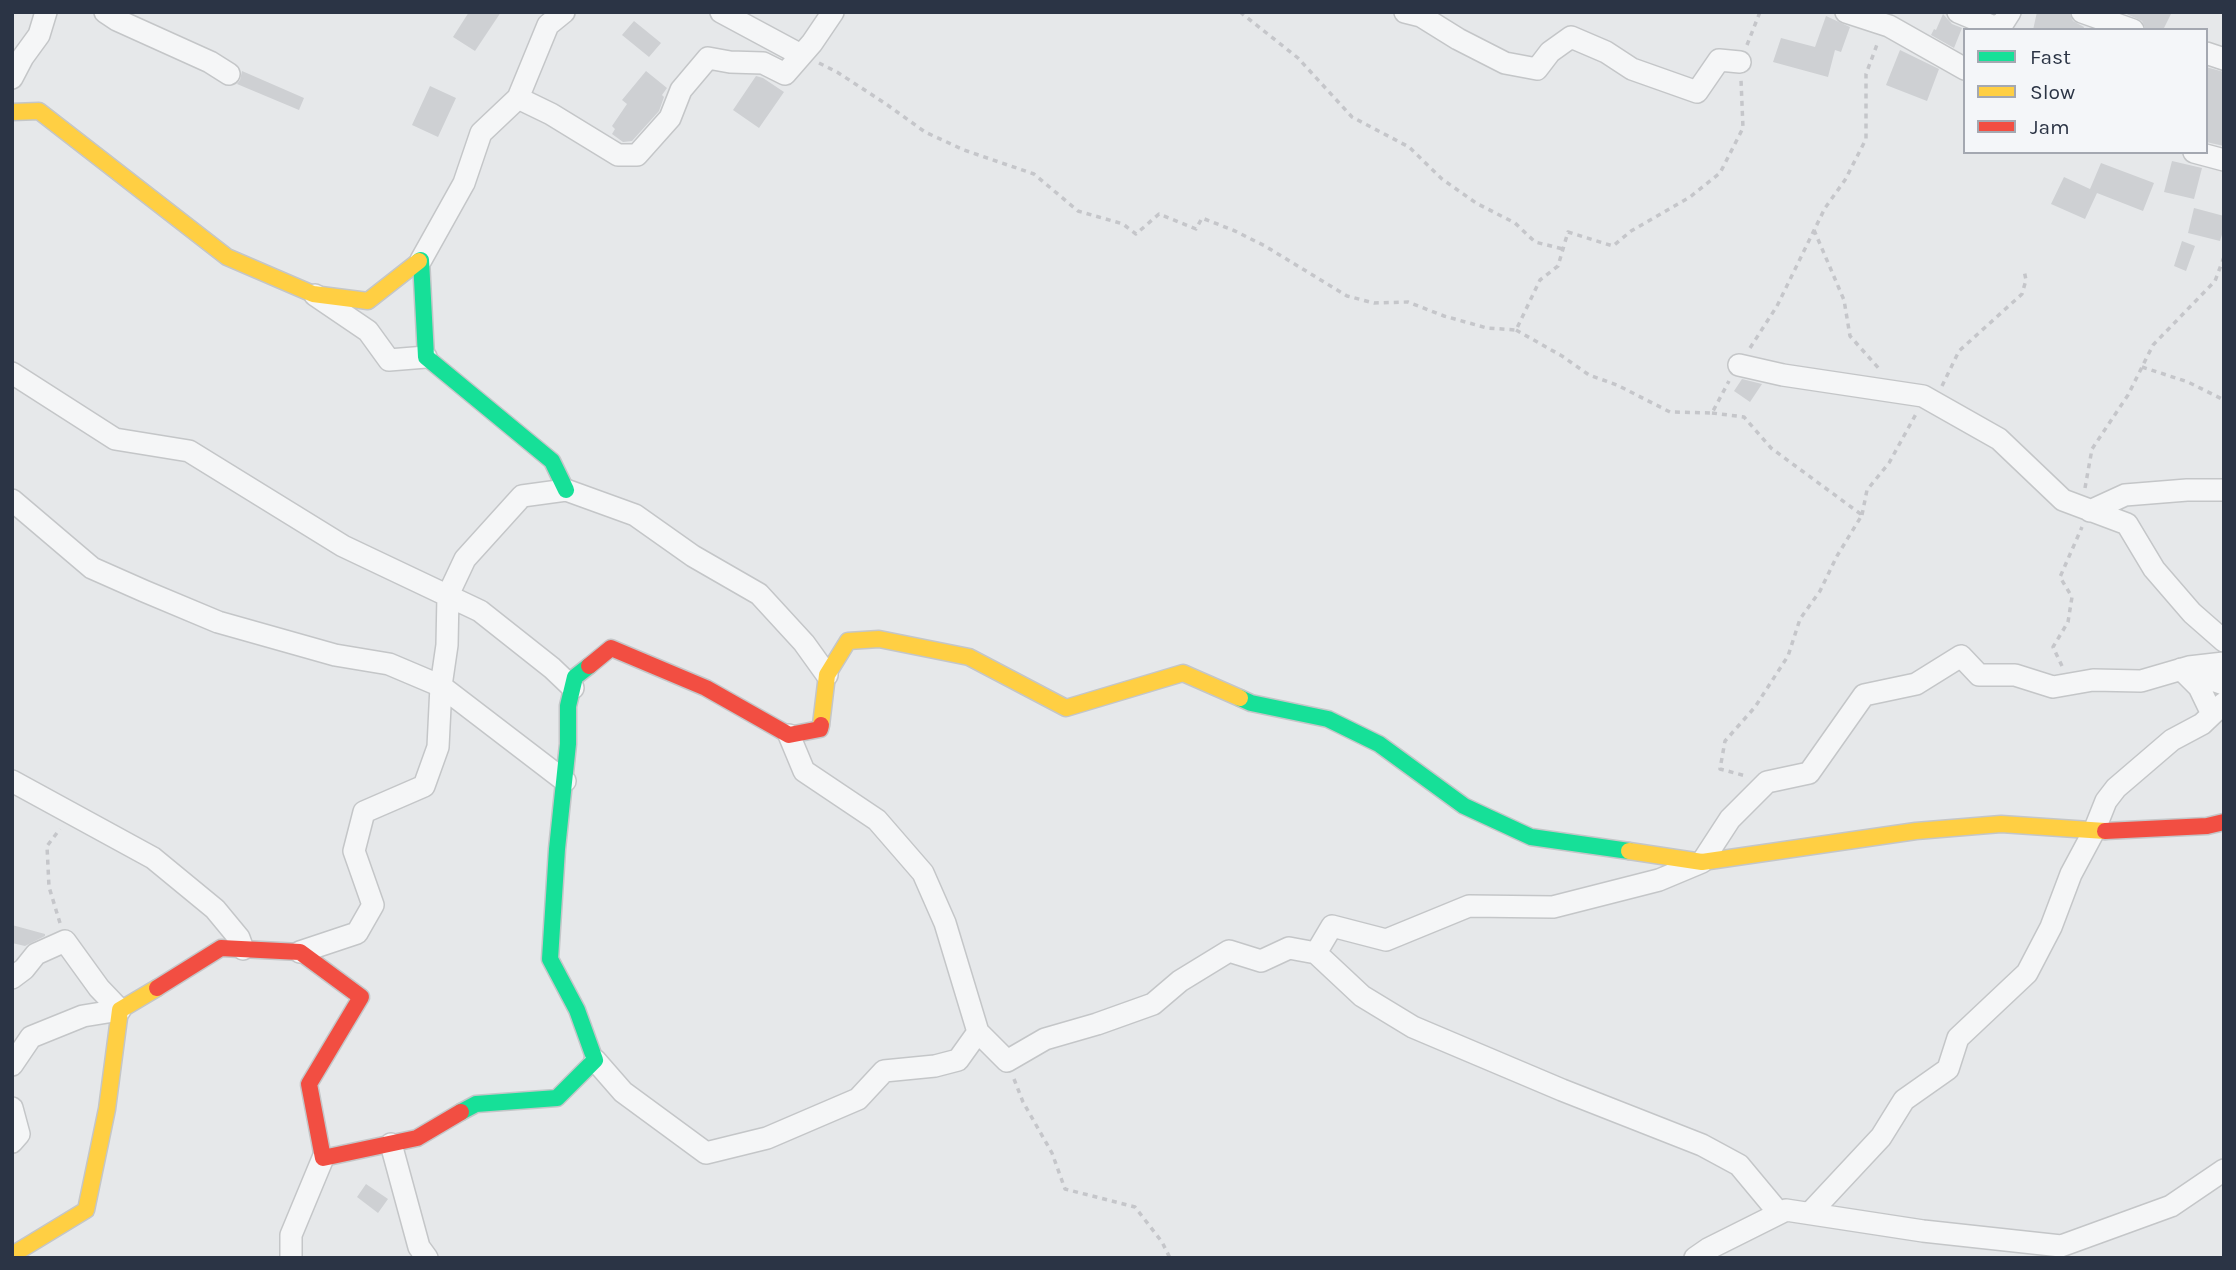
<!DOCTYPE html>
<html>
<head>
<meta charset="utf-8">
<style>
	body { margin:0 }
	#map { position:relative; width:2236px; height:1270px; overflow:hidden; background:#e6e8ea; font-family:Karla,sans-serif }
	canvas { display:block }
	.frame { position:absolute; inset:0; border:14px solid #2b3445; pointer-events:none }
	.legend { position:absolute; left:1963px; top:28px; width:245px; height:126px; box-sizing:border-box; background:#f4f6f9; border:2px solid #a4a8b1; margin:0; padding:9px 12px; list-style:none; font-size:21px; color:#2b3445 }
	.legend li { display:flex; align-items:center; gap:14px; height:35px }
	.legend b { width:35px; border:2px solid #a4a8b1 }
</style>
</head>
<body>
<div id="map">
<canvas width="2236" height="1270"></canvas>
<div class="frame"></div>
<ul class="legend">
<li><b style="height:9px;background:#16e098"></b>Fast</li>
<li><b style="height:9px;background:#ffcf43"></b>Slow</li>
<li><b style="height:9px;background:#f24e42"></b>Jam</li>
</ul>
</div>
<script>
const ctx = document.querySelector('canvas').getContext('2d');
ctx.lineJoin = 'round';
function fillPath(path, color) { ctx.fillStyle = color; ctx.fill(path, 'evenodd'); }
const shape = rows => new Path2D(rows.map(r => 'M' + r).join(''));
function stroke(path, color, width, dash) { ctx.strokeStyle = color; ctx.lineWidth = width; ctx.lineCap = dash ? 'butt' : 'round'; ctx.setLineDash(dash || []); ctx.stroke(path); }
fillPath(shape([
	[469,12,501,12,475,51,453,37],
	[2037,12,2069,12,2073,21,2084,27,2083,30,2033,30],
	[2122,12,2172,12,2163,30,2146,30,2142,21],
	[1943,14,1952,24,1962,28,1954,48,1931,35,1934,29,1936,30],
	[1826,16,1850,27,1841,52,1835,50,1828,77,1773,62,1781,38,1815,47],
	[634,21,661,43,649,57,622,35],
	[1900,50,1939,69,1927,101,1886,85],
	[2206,67,2224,72,2224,146,2206,142],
	[242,71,304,98,299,110,237,84,240,80],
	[646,71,667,88,662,95,664,97,659,111,632,141,623,142,612,134,615,129,612,126,627,104,622,100],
	[756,76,763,78,784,92,759,128,733,110],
	[430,86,456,98,438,137,412,125],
	[2172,161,2202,168,2194,199,2164,192],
	[2101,163,2154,183,2143,211,2097,193,2085,219,2051,204,2064,177,2090,189],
	[2194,208,2224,216,2224,228,2220,241,2188,233],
	[2182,241,2195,246,2186,271,2174,266],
	[1742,379,1762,384,1750,402,1734,391],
	[12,925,45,934,45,936,25,946,12,943],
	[366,1184,388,1199,378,1213,357,1197]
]), '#ced0d3');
const street = shape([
	[105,12,117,20,210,62,229,74],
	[721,12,801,55],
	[1405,12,1421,16,1458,39,1505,63,1537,69,1550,52,1571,37,1606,52,1632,69,1697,92,1719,60,1740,62],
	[1846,12,1889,26,1965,69],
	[1958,12,1994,27,2003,23,2010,12],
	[2082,12,2133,30],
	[2206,53,2224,59],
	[12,78,23,57,39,35,46,12],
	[518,98,551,114,618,155,637,155,670,118,681,90,708,58,730,62,763,63,785,74,812,43,833,12],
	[2194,152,2224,160],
	[421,260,464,183,481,133,518,98,548,25,564,12],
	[315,295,368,331,389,360,426,357],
	[1739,365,1783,375,1923,396,1999,439,2063,500,2127,524,2154,569,2192,613,2224,641],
	[12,373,115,439,189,451,343,546,480,611,552,668,573,688],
	[12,500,92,568,144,591,218,622,335,655,389,664,441,686,565,781],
	[2090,511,2125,495,2187,490,2224,490],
	[2181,669,2199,687,2212,714],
	[2187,671,2224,684],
	[789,735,804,771,877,820,923,873,945,923,978,1032,1007,1061,1045,1039,1097,1024,1153,1004,1180,981,1229,951,1261,961,1289,948,1316,953,1332,926,1386,940,1469,906,1553,907,1659,880,1702,862,1730,819,1767,782,1809,773,1864,695,1916,684,1961,656,1979,675,2015,675,2053,687,2093,680,2141,681,2189,667,2224,663],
	[12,781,153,858,215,909,239,938,243,949],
	[300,952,357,933,373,905,354,851,364,812,424,786,438,747,441,686,447,645,448,595,465,559,522,496,566,490,635,515,693,556,759,594,804,643,827,675],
	[1316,953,1362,996,1413,1027,1562,1090,1702,1145,1739,1165,1779,1213],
	[12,978,24,969,36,954,65,941,99,988,120,1010],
	[595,1060,623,1092,706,1153,767,1138,858,1099,884,1071,935,1066,958,1060,978,1032],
	[12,1065,31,1037,83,1016,120,1010],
	[12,1108,19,1134,12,1142],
	[391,1144,419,1247,427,1258],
	[1810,1213,1881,1137,1904,1100,1948,1069,1958,1038,2027,973,2051,927,2071,874,2094,831,2106,801,2116,788,2172,740,2202,724,2224,703],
	[291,1258,291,1235,323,1158],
	[1695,1258,1708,1249,1786,1210,1923,1231,2061,1246,2171,1206,2224,1170]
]);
const fast = shape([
	[419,261,421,260,426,357,552,461,566,490],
	[1240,698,1251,703,1328,719,1379,744,1464,806,1531,837,1629,851],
	[461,1112,476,1104,557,1098,595,1060,577,1010,550,959,557,849,568,744,568,706,575,677,589,666]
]);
const slow = shape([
	[12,112,39,111,227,257,313,294,368,301,419,261],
	[821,725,827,675,848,641,879,639,969,657,1066,708,1183,673,1240,698],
	[1629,851,1702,862,1916,831,2001,824,2105,831],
	[12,1255,86,1210,107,1109,120,1010,157,988]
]);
const jam = shape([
	[589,666,611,648,706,688,789,735,820,729,821,725],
	[2105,831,2207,826,2224,822],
	[157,988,221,948,300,952,361,997,309,1084,323,1158,417,1138,461,1112]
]);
stroke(street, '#c4c6c8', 24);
stroke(fast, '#c4c6c8', 19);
stroke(slow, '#c4c6c8', 19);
stroke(jam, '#c4c6c8', 19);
stroke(shape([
	[1240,12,1298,58,1352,117,1409,147,1442,179,1476,203,1515,223,1535,242,1563,249],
	[1747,45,1760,12],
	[819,63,837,72,886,104,925,132,964,150,1034,174,1078,211,1123,224,1136,234,1159,214,1196,229,1202,218,1235,231,1265,246,1347,296,1374,303,1408,302,1444,316,1487,328,1516,330,1540,280,1558,266,1568,232,1613,246,1631,231,1690,197,1720,173,1743,128,1741,80],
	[1814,230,1844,300,1850,336,1881,371],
	[1516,330,1562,356,1589,375,1617,385,1670,412,1712,413,1729,381],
	[1750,348,1777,306,1825,208,1845,180,1866,139,1866,74,1878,42],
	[2142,367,2188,382,2224,400],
	[1942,386,1959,351,2022,294,2026,280,2024,270],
	[1712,413,1744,417,1771,448,1862,515,1837,556,1820,591,1800,619,1788,656,1755,707,1725,741,1720,769,1746,776],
	[2085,488,2092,449,2128,395,2153,345,2215,281,2224,257],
	[1862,515,1867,490,1889,463,1916,414],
	[2062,666,2053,647,2068,622,2072,597,2060,577,2082,527],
	[60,923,49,887,47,846,60,829],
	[1014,1079,1023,1102,1052,1153,1065,1189,1135,1207,1162,1242,1170,1258]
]), '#c5c6ca', 3.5, [5, 5]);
stroke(street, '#f5f6f7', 21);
stroke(fast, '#16e098', 16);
stroke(slow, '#ffcf43', 16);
stroke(jam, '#f24e42', 16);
</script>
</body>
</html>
